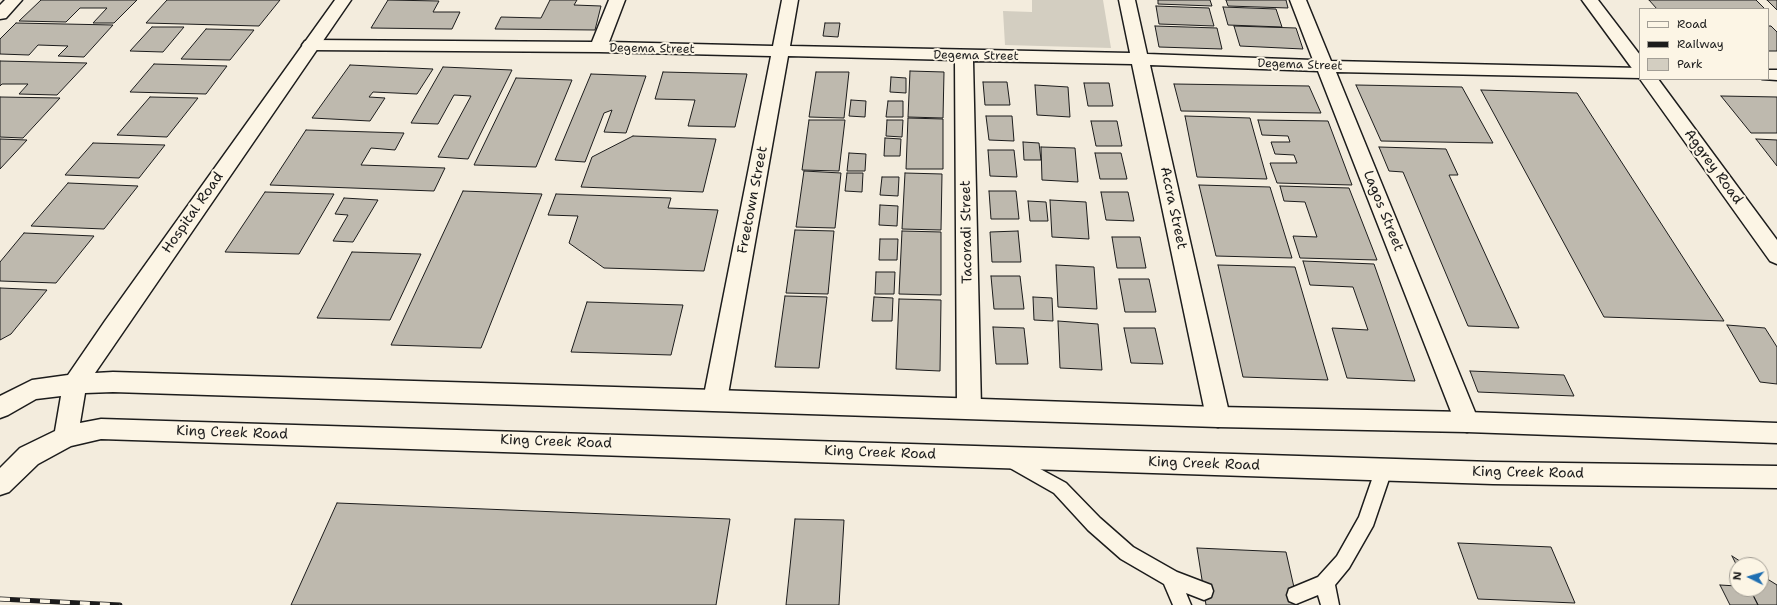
<!DOCTYPE html>
<html>
<head>
<meta charset="utf-8">
<style>
	body { margin:0 }
	#map { position:relative; width:1777px; height:605px; overflow:hidden; background:#f3ecdd; font-family:"Shantell Sans",sans-serif }
	canvas { display:block }
	.legend { position:absolute; left:1639px; top:8px; width:130px; height:72px; box-sizing:border-box; background:#fcf5e5; border:1px solid #a29e95; margin:0; padding:5px 7px; list-style:none; font-size:12px; color:#1c1c1c }
	.legend li { display:flex; align-items:center; gap:8px; height:20px }
	.legend b { width:20px; border:1px solid #a29e95 }
	.north { position:absolute; left:1729px; top:557px; width:40px; height:40px; box-sizing:border-box; background:#fcf5e5; border:1px solid #a29e95; border-radius:50%; rotate:275deg; font-size:11px; font-weight:700; line-height:16px; text-align:center; color:#1c1c1c }
	.north::after { content:''; display:block; margin:auto; width:14px; height:18px; background:#1f6fb2; clip-path:polygon(50% 0,100% 100%,50% 72%,0 100%) }
</style>
</head>
<body>
<div id="map">
<canvas width="1777" height="605"></canvas>
<ul class="legend">
<li><b style="height:5px;background:#fcf5e5"></b>Road</li>
<li><b style="height:5px;background:#1c1c1c"></b>Railway</li>
<li><b style="height:11px;background:#d3cec1"></b>Park</li>
</ul>
<div class="north">N</div>
</div>
<script>
const ctx = document.querySelector('canvas').getContext('2d');
ctx.lineJoin = 'round';
function fillPath(path, color) { ctx.fillStyle = color; ctx.fill(path, 'evenodd'); }
const shape = rows => new Path2D(rows.map(r => 'M' + r).join(''));
function stroke(path, color, width, dash) { ctx.strokeStyle = color; ctx.lineWidth = width; ctx.lineCap = dash ? 'butt' : 'round'; ctx.setLineDash(dash || []); ctx.stroke(path); }
function drawText(font, color, halo, rows, align = 'center') {
  ctx.font = font + ' "Shantell Sans",sans-serif'; ctx.lineWidth = 4; ctx.setLineDash([]); ctx.textBaseline = 'middle'; ctx.strokeStyle = halo; ctx.fillStyle = color; for (const [text, x, y, turn = 0] of rows) {
    ctx.save(); ctx.translate(x, y); ctx.rotate((+turn || 0) * Math.PI / 180); ctx.textAlign = isNaN(turn) ? turn : align; if (halo) ctx.strokeText(text, 0, 0); ctx.fillText(text, 0, 0); ctx.restore();
  }
}
fillPath(shape([
	[1032,0,1103,0,1111,48,1005,45,1003,11,1032,12]
]), '#d3cec1');
const building = shape([
	[41,0,137,0,114,23,93,23,107,8,80,8,66,22,19,21,41,0],
	[167,0,280,0,259,26,146,23,167,0],
	[388,0,439,1,433,12,460,12,452,29,371,28,388,0],
	[550,0,577,0,574,5,601,6,595,30,495,29,501,17,541,18,550,0],
	[1158,0,1210,0,1212,6,1158,4,1158,0],
	[1226,0,1286,0,1288,8,1228,6,1226,0],
	[1649,0,1756,0,1765,9,1657,9,1649,0],
	[1767,0,1777,0,1777,10,1767,0],
	[1156,6,1209,8,1214,26,1159,24,1156,6],
	[1223,7,1276,9,1282,27,1228,25,1223,7],
	[16,23,113,25,84,57,58,56,68,46,38,45,29,55,0,54,0,39,16,23],
	[825,23,840,23,838,37,823,36,825,23],
	[1155,26,1217,28,1222,49,1159,47,1155,26],
	[1234,26,1296,28,1303,49,1240,46,1234,26],
	[1768,26,1771,26,1777,32,1777,51,1768,51,1768,26],
	[152,27,184,27,163,52,130,51,152,27],
	[206,29,254,30,230,60,181,59,206,29],
	[0,61,87,63,57,95,19,94,28,84,2,84,0,86,0,61],
	[154,64,227,66,206,94,130,92,154,64],
	[350,65,433,69,417,94,373,92,369,97,385,98,370,121,312,118,350,65],
	[443,67,512,70,468,159,438,157,471,96,454,95,438,124,411,123,443,67],
	[910,71,944,72,943,118,908,117,910,71],
	[663,72,747,74,735,127,688,126,695,100,655,99,663,72],
	[816,72,849,72,844,118,809,117,816,72],
	[591,74,646,76,626,133,604,132,612,110,604,113,585,162,555,160,591,74],
	[891,77,906,78,906,93,890,92,891,77],
	[516,78,572,80,536,167,474,165,516,78],
	[983,82,1007,82,1010,105,985,105,983,82],
	[1084,83,1109,83,1113,106,1088,106,1084,83],
	[1174,84,1309,86,1321,113,1181,111,1174,84],
	[1035,85,1068,87,1070,117,1037,115,1035,85],
	[1356,85,1462,87,1493,143,1381,141,1356,85],
	[1481,90,1577,93,1724,321,1604,317,1481,90],
	[1721,96,1777,97,1777,133,1751,133,1721,96],
	[0,97,60,98,23,138,0,137,0,97],
	[150,97,198,98,167,137,117,135,150,97],
	[851,100,866,101,865,117,849,116,851,100],
	[888,101,903,101,903,117,886,117,888,101],
	[986,116,1012,116,1014,141,989,140,986,116],
	[1185,116,1250,118,1267,179,1197,177,1185,116],
	[908,118,943,119,943,169,906,169,908,118],
	[809,120,845,120,839,171,802,170,809,120],
	[887,120,903,120,902,137,886,136,887,120],
	[1258,120,1328,121,1352,185,1277,183,1270,163,1297,163,1294,155,1275,154,1271,142,1290,142,1288,136,1262,135,1258,120],
	[1091,121,1117,121,1122,146,1096,146,1091,121],
	[306,130,404,133,395,150,371,148,361,165,445,168,434,191,270,185,306,130],
	[633,136,716,139,703,192,581,187,592,157,633,136],
	[885,138,901,139,900,156,884,156,885,138],
	[0,139,27,140,0,169,0,139],
	[1756,139,1777,140,1777,166,1756,139],
	[1023,142,1039,143,1041,160,1024,160,1023,142],
	[93,143,165,145,139,178,65,175,93,143],
	[1041,147,1075,148,1078,182,1042,180,1041,147],
	[1379,147,1446,149,1458,175,1449,175,1519,328,1468,326,1403,172,1389,171,1379,147],
	[988,150,1014,150,1017,177,990,176,988,150],
	[849,153,866,154,865,171,847,171,849,153],
	[1095,153,1121,153,1127,179,1100,179,1095,153],
	[804,171,841,173,835,228,796,227,804,171],
	[847,173,863,173,862,192,845,191,847,173],
	[905,173,942,174,941,230,902,229,905,173],
	[882,177,899,177,898,196,880,195,882,177],
	[68,183,138,186,104,229,31,226,68,183],
	[1199,185,1270,187,1292,258,1216,256,1199,185],
	[1280,186,1349,188,1377,260,1300,258,1293,236,1317,237,1305,202,1284,201,1280,186],
	[463,191,542,194,481,348,391,345,463,191],
	[989,191,1016,191,1019,219,991,219,989,191],
	[265,192,334,194,299,254,225,252,265,192],
	[1101,192,1128,192,1134,221,1106,220,1101,192],
	[556,194,671,198,668,208,718,210,704,271,604,268,569,243,578,216,548,215,556,194],
	[344,198,378,200,353,242,333,241,348,215,335,214,344,198],
	[1050,200,1086,202,1089,239,1052,237,1050,200],
	[1028,201,1046,202,1048,221,1030,221,1028,201],
	[880,205,898,206,897,226,879,225,880,205],
	[795,230,834,231,828,294,786,293,795,230],
	[902,231,941,232,941,295,899,294,902,231],
	[1018,231,1021,262,992,262,990,232,1018,231],
	[24,233,94,236,56,283,0,281,0,262,24,233],
	[1112,237,1140,237,1146,268,1117,268,1112,237],
	[880,239,898,239,897,260,879,260,880,239],
	[352,252,421,254,390,320,317,318,352,252],
	[1303,261,1374,264,1415,381,1347,378,1332,328,1368,330,1353,287,1310,285,1303,261],
	[1056,265,1094,267,1097,309,1058,307,1056,265],
	[1218,265,1295,267,1328,380,1243,377,1218,265],
	[876,272,895,272,894,294,875,294,876,272],
	[991,276,1020,276,1024,309,994,309,991,276],
	[1119,279,1149,279,1156,312,1125,312,1119,279],
	[0,288,47,290,11,334,0,340,0,288],
	[785,296,827,297,819,368,775,367,785,296],
	[874,297,893,298,892,321,872,321,874,297],
	[1033,297,1052,298,1053,321,1034,320,1033,297],
	[899,299,941,300,940,371,896,369,899,299],
	[587,302,683,305,671,355,571,352,587,302],
	[1058,321,1098,324,1102,370,1060,368,1058,321],
	[1727,325,1765,328,1777,347,1777,384,1760,382,1727,325],
	[993,327,1024,328,1028,364,996,364,993,327],
	[1124,328,1155,328,1163,364,1131,363,1124,328],
	[1470,371,1564,375,1574,396,1478,392,1470,371],
	[337,503,730,519,716,605,291,605,337,503],
	[795,519,844,520,839,605,786,605,795,519],
	[1458,543,1551,547,1575,603,1478,599,1458,543],
	[1197,548,1286,552,1298,605,1206,605,1197,548],
	[1732,556,1746,565,1737,566,1732,556],
	[1761,575,1777,585,1777,605,1758,605,1750,589,1761,589,1761,575],
	[1720,585,1737,586,1737,589,1750,589,1758,605,1730,605,1720,585]
]);
fillPath(building, '#beb9ae');
stroke(building, '#1c1c1c', 1);
const service = shape([
	[1009,452,1066,483,1100,518,1133,547,1177,572,1211,585,1213,591,1211,597,1204,600,1186,593,1191,605,1173,605,1164,584,1121,559,1088,530,1054,493,1003,464,1000,459,1003,454,1009,452],
	[1383,462,1389,465,1392,470,1373,526,1349,568,1335,585,1339,605,1321,605,1318,595,1296,604,1289,601,1287,595,1289,589,1318,577,1337,556,1359,517,1377,465,1383,462]
]);
const minor = shape([
	[5,0,22,0,6,18,0,19,0,5,5,0],
	[609,0,625,0,609,42,773,46,782,0,798,0,790,46,1130,53,1119,0,1135,0,1147,54,1313,60,1290,0,1306,0,1331,61,1640,68,1640,78,1336,72,1479,422,1476,429,1467,432,1458,429,1455,422,1318,71,1150,65,1230,417,1227,424,1218,427,1209,424,1206,417,1132,64,973,61,981,408,977,415,969,418,961,415,957,408,955,60,788,56,727,400,723,407,715,410,707,407,703,400,771,56,599,52,311,50,305,49,302,45,305,41,311,40,592,42,609,0],
	[1768,70,1777,70,1777,80,1762,79,1768,79,1768,70]
]);
const tertiary = shape([
	[335,0,351,0,95,373,113,372,715,390,1218,407,1467,412,1777,423,1777,443,1467,432,1218,427,113,392,85,393,80,423,101,419,1493,462,1777,466,1777,488,1493,484,101,439,71,446,38,464,9,492,0,495,0,468,20,448,55,431,61,396,36,399,8,415,0,418,0,396,32,380,68,375,105,321,335,0],
	[1582,0,1598,0,1640,55,1640,72,1634,71,1582,0],
	[1640,79,1658,79,1777,240,1777,264,1770,261,1640,79]
]);
stroke(service, '#1c1c1c', 3);
stroke(minor, '#1c1c1c', 3);
stroke(tertiary, '#1c1c1c', 3);
fillPath(service, '#fcf5e5');
fillPath(minor, '#fcf5e5');
fillPath(tertiary, '#fcf5e5');
const rail = shape([
	[0,599,120,605]
]);
stroke(rail, '#1c1c1c', 5);
stroke(rail, '#fcf5e5', 3.5, [10]);
drawText('12px', '#1c1c1c', '#fcf5e5', [
	["Degema Street",652,49,1],
	["Degema Street",976,56,1],
	["Degema Street",1300,65,2]
]);
drawText('14px', '#1c1c1c', '#fcf5e5', [
	["Aggrey Road",1713,167,54],
	["Freetown Street",753,200,-79],
	["Accra Street",1173,208,78],
	["Lagos Street",1383,211,68],
	["Hospital Road",193,213,-55],
	["Tacoradi Street",967,232,-91],
	["King Creek Road",232,433,2],
	["King Creek Road",556,442,2],
	["King Creek Road",880,453,2],
	["King Creek Road",1204,464,2],
	["King Creek Road",1528,473,1]
]);
</script>
</body>
</html>
